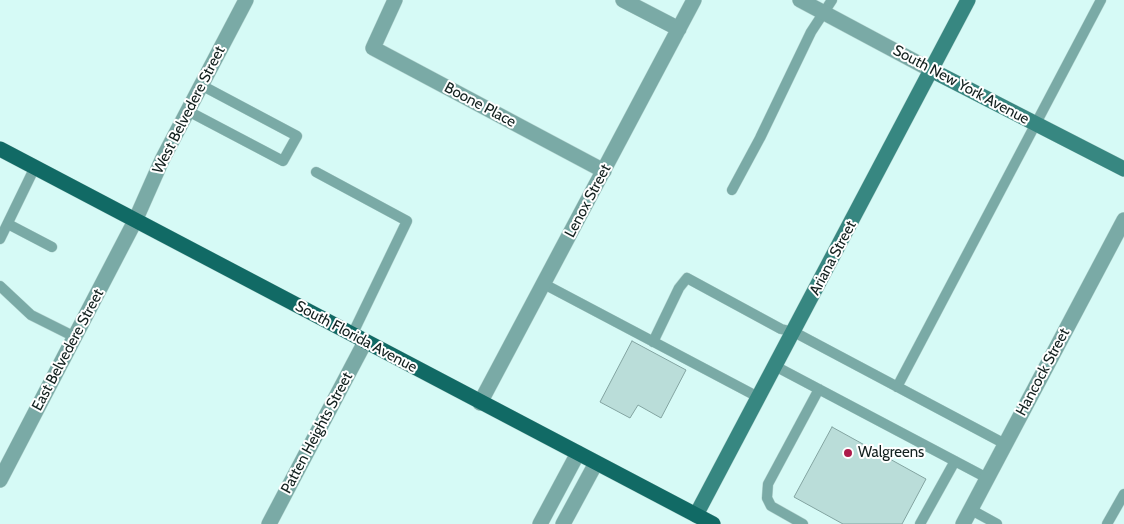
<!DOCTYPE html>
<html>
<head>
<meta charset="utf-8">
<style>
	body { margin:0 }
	canvas { display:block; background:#d6faf6 }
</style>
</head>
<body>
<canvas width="1124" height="524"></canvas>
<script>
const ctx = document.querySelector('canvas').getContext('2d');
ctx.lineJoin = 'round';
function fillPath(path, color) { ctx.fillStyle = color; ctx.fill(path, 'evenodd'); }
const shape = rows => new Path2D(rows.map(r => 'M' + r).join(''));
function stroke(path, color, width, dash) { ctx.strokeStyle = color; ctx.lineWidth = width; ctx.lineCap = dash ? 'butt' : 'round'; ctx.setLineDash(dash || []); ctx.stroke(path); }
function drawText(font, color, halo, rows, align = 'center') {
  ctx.font = font + ' Cabin,sans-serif'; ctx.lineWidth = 4; ctx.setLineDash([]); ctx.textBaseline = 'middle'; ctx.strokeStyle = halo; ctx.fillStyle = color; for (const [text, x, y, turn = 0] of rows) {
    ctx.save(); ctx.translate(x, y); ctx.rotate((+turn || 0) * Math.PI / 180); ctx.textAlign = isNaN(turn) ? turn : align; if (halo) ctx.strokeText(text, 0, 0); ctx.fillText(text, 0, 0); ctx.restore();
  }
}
const building = shape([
	[632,341,686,370,661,418,638,405,630,418,600,402,632,341],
	[832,427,926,479,902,524,843,524,794,497,832,427]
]);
fillPath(building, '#baddd9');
stroke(building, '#83a4a1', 1);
const lane = shape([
	[188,111,283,161,297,136,201,85],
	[316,172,407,221,352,335],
	[732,190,760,138,811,32,832,0],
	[8,224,52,247],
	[0,239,35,167],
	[544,284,758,397],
	[0,286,31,315,75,337],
	[653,342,679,288,687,278,781,329,794,332,1005,444],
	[775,366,987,478],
	[897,387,1101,0],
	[972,507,977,513,997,524],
	[803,524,771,506,767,498,768,484,819,389],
	[920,524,955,461],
	[1107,524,1124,494]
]);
const street = shape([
	[395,0,373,48,604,171],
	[623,0,679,29],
	[800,0,931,70],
	[480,403,694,0],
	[0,480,135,221,162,160,246,0],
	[269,524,365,342],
	[540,524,578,453],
	[563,524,596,463],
	[963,524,1124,220]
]);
const secondary = shape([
	[931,70,1124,169],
	[696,515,968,0]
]);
const primary = shape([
	[0,149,713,524]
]);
stroke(lane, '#b7d7d3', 11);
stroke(street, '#b7d7d3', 16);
stroke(secondary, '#b7d7d3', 16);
stroke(primary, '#b7d7d3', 16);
stroke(lane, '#7aaaa6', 10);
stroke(street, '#7aaaa6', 15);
stroke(secondary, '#378781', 15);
stroke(primary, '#116a65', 15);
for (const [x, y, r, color] of [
	[848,453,5,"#ad1b4b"]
]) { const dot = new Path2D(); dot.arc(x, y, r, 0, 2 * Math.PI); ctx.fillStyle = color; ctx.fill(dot); stroke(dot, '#fff', 2); }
drawText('15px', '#12201e', '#fff', [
	["South New York Avenue",961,85,28],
	["Boone Place",480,105,28],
	["West Belvedere Street",189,110,-63],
	["Lenox Street",588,201,-62],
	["Ariana Street",833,258,-62],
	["South Florida Avenue",356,337,28],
	["East Belvedere Street",68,350,-62],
	["Hancock Street",1043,372,-62],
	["Patten Heights Street",317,433,-62]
]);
drawText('15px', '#12201e', '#fff', [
	["Walgreens",858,453]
], 'left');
</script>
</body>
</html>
